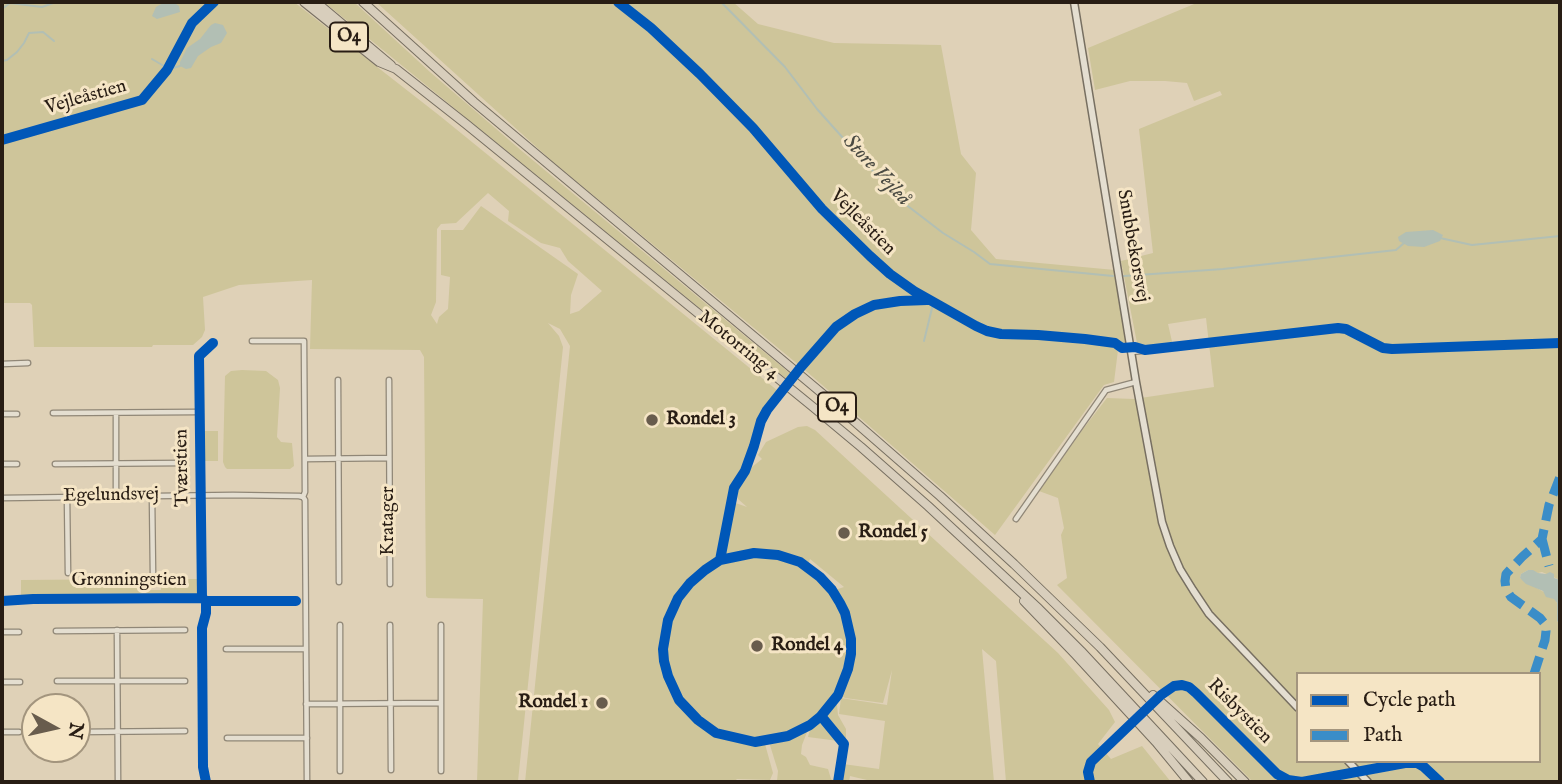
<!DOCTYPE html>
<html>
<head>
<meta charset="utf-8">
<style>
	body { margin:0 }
	#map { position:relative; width:1562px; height:784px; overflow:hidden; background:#dfd1b7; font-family:"IM FELL English",serif }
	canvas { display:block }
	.frame { position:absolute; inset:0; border:4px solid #281d14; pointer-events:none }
	.legend { position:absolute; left:1296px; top:672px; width:245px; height:91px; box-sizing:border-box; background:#f5e5c5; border:2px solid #a3957e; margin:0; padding:9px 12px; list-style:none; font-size:21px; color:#281d14 }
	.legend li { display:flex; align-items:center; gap:14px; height:35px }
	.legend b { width:35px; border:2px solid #a3957e }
	.north { position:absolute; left:21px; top:693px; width:70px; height:70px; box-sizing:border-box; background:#f5e5c5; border:2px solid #a3957e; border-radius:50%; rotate:98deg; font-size:19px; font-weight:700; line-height:28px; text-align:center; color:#281d14 }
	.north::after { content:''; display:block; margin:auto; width:24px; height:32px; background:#685c4d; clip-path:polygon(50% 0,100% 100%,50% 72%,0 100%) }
</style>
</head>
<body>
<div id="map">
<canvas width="1562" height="784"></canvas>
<div class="frame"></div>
<ul class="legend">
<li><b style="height:9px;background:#0057b8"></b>Cycle path</li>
<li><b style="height:9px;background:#3a8dc8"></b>Path</li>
</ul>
<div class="north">N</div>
</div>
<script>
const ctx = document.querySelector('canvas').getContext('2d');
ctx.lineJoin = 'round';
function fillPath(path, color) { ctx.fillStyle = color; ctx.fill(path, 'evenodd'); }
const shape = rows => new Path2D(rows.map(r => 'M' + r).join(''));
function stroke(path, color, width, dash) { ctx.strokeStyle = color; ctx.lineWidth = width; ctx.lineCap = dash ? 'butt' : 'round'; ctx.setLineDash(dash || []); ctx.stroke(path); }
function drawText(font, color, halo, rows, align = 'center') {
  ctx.font = font + ' "IM FELL English",serif'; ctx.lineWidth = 6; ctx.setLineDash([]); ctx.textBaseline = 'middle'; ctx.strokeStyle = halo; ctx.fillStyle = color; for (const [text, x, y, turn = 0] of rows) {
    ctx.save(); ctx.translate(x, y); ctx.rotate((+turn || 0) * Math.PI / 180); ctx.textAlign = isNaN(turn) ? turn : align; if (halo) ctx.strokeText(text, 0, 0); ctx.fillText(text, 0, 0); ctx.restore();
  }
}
fillPath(shape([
	[2,2,294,2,440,116,778,391,764,412,746,466,733,485,730,501,747,507,738,499,737,489,752,467,762,459,758,455,766,442,798,427,807,426,815,430,1058,653,1109,710,1115,722,1098,744,1111,759,1142,746,1171,782,1006,782,996,661,982,649,994,782,867,782,867,780,850,776,849,782,841,782,843,764,879,769,885,721,839,714,841,698,887,705,892,670,883,703,845,698,839,694,848,680,856,653,852,623,843,602,835,590,844,587,810,559,806,570,822,581,838,602,845,619,850,643,846,672,841,684,834,699,819,715,788,735,767,739,741,738,717,732,710,728,690,710,677,693,674,694,679,703,692,718,708,731,731,739,765,744,773,773,770,780,736,779,738,781,746,782,525,782,570,346,560,329,548,323,559,336,563,347,518,781,477,782,483,599,428,598,426,596,424,357,420,350,310,349,312,280,239,285,203,297,205,330,202,337,193,345,153,345,152,347,34,347,32,305,30,303,2,303],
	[488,193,509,211,508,221,541,243,560,248,568,261,602,291,579,311,570,314,571,295,578,274,481,206,463,230,441,230,441,275,450,277,448,309,439,317,437,324,431,315,436,302,437,229,441,224,456,223],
	[324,2,354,2,430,72,523,152,792,375,788,380],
	[376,2,733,2,758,24,834,43,941,45,961,154,976,173,971,230,996,259,1115,270,1128,351,1118,350,1114,382,1104,385,995,535,806,371,553,162],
	[1199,2,1560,2,1560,580,1542,572,1538,573,1528,570,1521,574,1520,578,1554,598,1557,603,1557,621,1560,624,1560,782,1253,782,1057,585,1067,578,1061,535,1064,528,1058,498,1039,491,1083,429,1107,398,1134,399,1214,387,1206,318,1168,324,1173,346,1138,348,1121,261,1153,253,1139,129,1222,95,1220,91,1194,101,1187,83,1165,81,1130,81,1095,90,1088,48],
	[1298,674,1539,674,1539,761,1298,761],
	[242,370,266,371,278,380,280,388,277,437,281,442,292,443,294,466,290,469,227,469,225,467,223,462,225,376,231,371],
	[204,431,218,431,218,461,204,461],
	[142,579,143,590,161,590,161,579,200,579,201,596,21,597,21,580],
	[834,704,837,705,838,715,846,729,846,742,808,737,810,729,825,716],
	[809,727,802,745,801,754,806,757,810,765,828,769,831,779,836,782,777,781,778,771,769,742,791,737]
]), '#cec59a');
fillPath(shape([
	[165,2,173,2,179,6,180,12,157,19,152,16,156,7],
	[215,23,223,25,227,33,221,43,211,47,198,56,191,68,186,69,180,66,180,62,187,48,200,39,211,25],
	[1433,230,1443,235,1440,241,1424,247,1408,246,1399,241,1398,237,1406,232],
	[1528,570,1533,570,1538,573,1546,574,1550,572,1554,574,1554,578,1560,580,1560,624,1557,621,1557,603,1554,599,1546,597,1543,591,1526,584,1520,578,1521,574]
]), '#b2bfb4');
stroke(shape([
	[721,2,785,67,817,109,896,197,943,233,974,252,990,264,1113,276],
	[2,9,10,3,42,7,56,2],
	[152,59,169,69,180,66],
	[2,61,7,60,17,52,24,43,29,33,43,32,54,41],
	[1440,238,1472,245,1560,236],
	[1124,276,1223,269,1396,250,1404,243],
	[924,341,933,304,939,307]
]), '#b2bfb4', 2);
const street = shape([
	[252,341,304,341,305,492,303,497,305,500,307,782],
	[1132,352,1204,344],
	[2,364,28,363],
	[338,380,339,582],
	[389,380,390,584],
	[53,413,196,412],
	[2,414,17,414],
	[305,459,389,458],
	[2,464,17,464],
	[55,464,185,463],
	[152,496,153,575],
	[67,497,68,573],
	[116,497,116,414],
	[2,498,233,495,299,496,303,497],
	[1016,519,1106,390,1136,382],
	[340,625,340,771],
	[390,625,391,770],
	[441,625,441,771],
	[117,630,118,782],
	[56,631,185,630],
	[2,632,19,632],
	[226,649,306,649],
	[57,681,185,681],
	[2,682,20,682],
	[306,704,441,703],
	[2,732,19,732],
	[77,732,185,731],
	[227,738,307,738]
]);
const secondary = shape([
	[1074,2,1136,382,1162,522,1170,546,1180,569,1193,590,1209,614,1298,708],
	[1348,761,1368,782]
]);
const highway = shape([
	[304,2,379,62,396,69,466,124,813,407,861,447,928,506,1039,609,1081,651,1203,782],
	[316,2,391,65],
	[363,2,474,102,824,395,940,496,1014,564,1100,647,1228,782],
	[1024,601,1076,655,1156,742,1189,782],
	[1153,695,1201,738,1245,782]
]);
stroke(street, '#908777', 7);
stroke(secondary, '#776f61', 9);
stroke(highway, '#776f61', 10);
stroke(street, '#e4ded0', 4.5);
stroke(secondary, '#e4ded0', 6);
stroke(highway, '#d8cebc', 8);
stroke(shape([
	[1542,539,1549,566],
	[1534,674,1545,640,1546,631,1545,624,1540,618,1511,597,1506,589,1505,581,1506,574,1522,557,1542,539,1549,505,1560,477]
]), '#3a8dc8', 9, [18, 9]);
stroke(shape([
	[618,2,651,28,700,74,753,128,822,209,870,256,890,274,914,291,976,326,987,331,1001,334,1038,335,1085,339,1115,343,1122,348,1135,347,1145,350,1338,328,1346,329,1383,348,1392,349,1560,343],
	[2,140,142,100,167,70,192,23,214,2],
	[720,560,705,570,690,583,678,598,668,620,663,649,664,661,668,676,679,700,698,720,716,733,755,742,788,736,810,725,821,716],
	[202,598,199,356,213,343],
	[2,601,33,599,202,598,206,601,296,601],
	[206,601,206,613,202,628,203,767,206,782],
	[838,782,844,744,821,716,838,695,848,669,851,654,851,639,845,613,840,603,832,590,820,577,800,562,778,555,754,553,720,560,734,488,745,471,754,446,761,421,767,410,801,367,836,327,855,314,874,305,900,301,927,300],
	[1090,782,1088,772,1091,762,1161,695,1174,686,1182,685,1189,687,1196,693,1277,774,1288,780,1302,782,1405,763,1417,763,1424,767,1440,782]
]), '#0057b8', 10);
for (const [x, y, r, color] of [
	[652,420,7,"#685c4d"],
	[844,533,7,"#685c4d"],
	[757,646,7,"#685c4d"],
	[602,703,7,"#685c4d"]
]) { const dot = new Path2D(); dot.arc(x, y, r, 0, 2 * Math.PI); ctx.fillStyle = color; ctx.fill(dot); stroke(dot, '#f5e5c5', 2.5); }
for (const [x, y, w] of [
	[349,37,38],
	[837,407,38]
]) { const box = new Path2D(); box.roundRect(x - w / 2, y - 14.5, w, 29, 5); ctx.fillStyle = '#f5e5c5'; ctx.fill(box); stroke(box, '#281d14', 2); }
drawText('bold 18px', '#281d14', null, [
	["O4",349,37],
	["O4",837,407]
]);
drawText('19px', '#281d14', '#f5e5c5', [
	["Vejleåstien",86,98,-16],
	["Vejleåstien",862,223,45],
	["Snubbekorsvej",1132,246,80],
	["Motorring 4",738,346,39],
	["Tværstien",183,468,-91],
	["Egelundsvej",111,496,-1],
	["Kratager",389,521,-90],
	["Grønningstien",129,581],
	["Risbystien",1239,712,45]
]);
drawText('bold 19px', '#281d14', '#f5e5c5', [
	["Rondel 3",666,420],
	["Rondel 5",858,533],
	["Rondel 4",771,646],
	["Rondel 1",588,703,"right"]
], 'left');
drawText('italic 21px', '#4b4b43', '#f5e5c5', [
	["Store Vejleå",876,171,47]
]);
</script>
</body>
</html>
